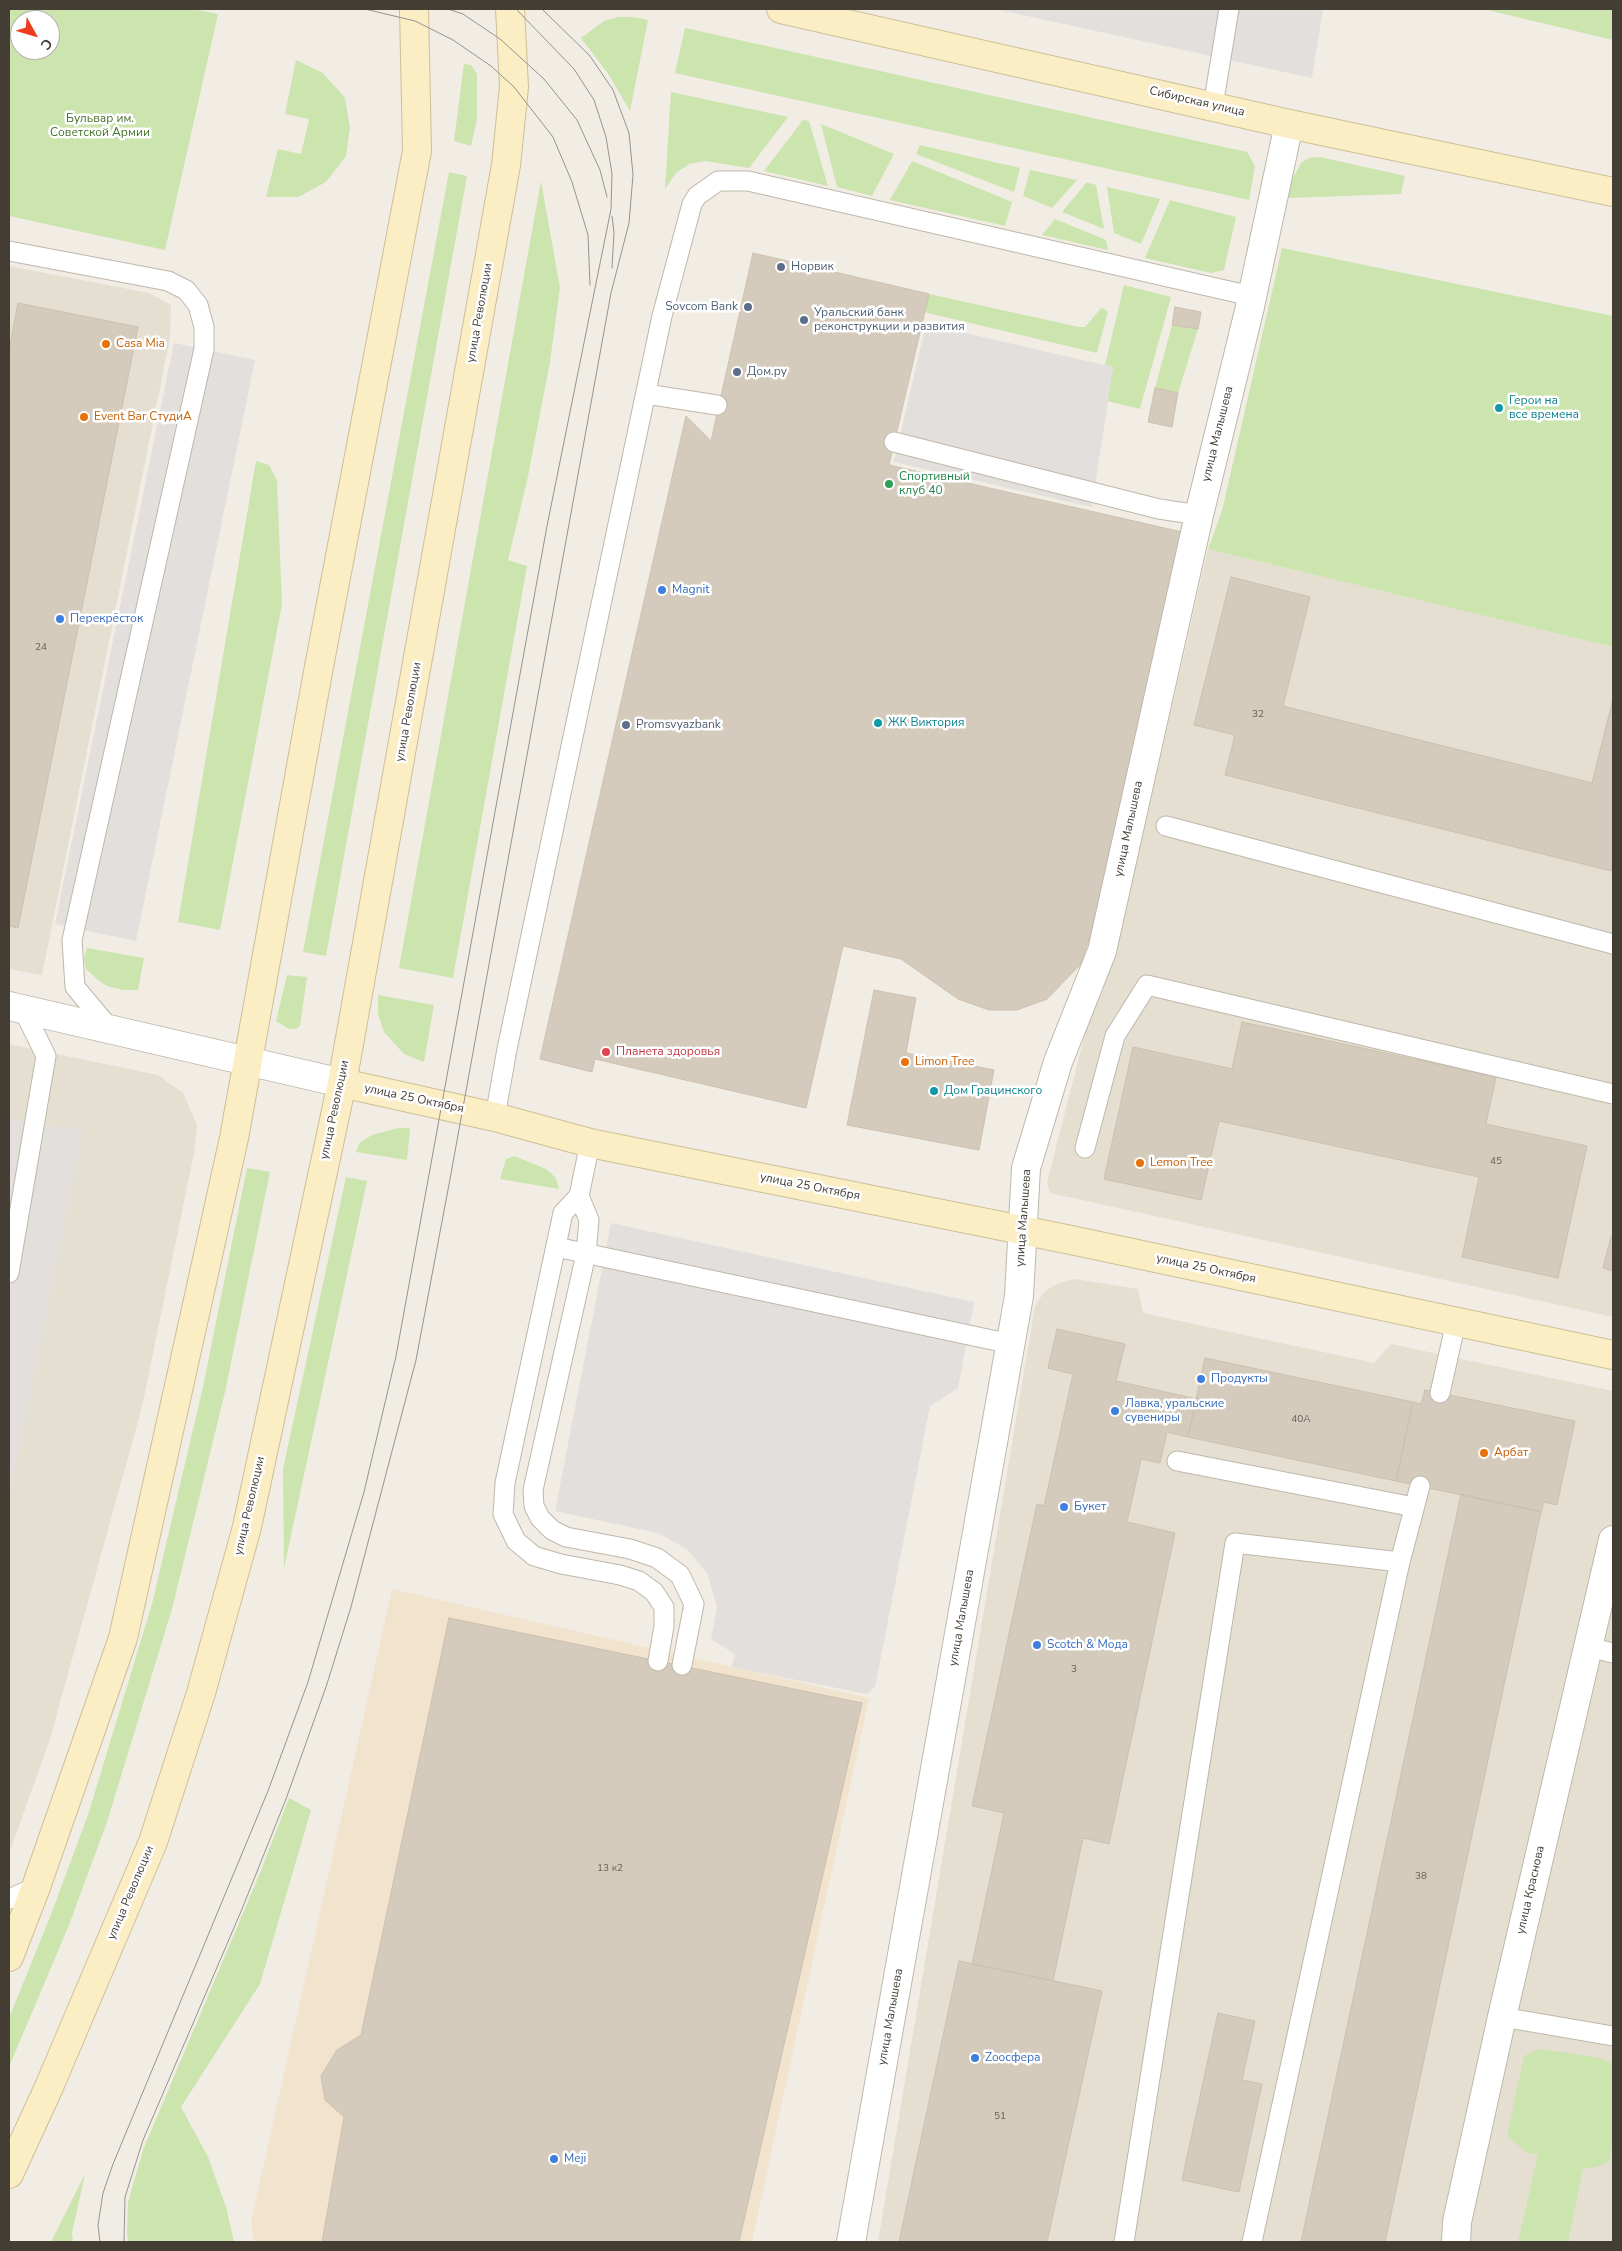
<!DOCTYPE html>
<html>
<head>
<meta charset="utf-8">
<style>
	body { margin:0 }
	#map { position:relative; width:1622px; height:2251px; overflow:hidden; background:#f1ede4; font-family:"Nunito Sans",sans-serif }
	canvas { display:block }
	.frame { position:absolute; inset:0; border:10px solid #433d34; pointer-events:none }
	.north { position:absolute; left:10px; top:10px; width:50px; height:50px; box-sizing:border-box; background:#fff; border:1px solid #b4b1ae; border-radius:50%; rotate:129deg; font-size:14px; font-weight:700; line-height:20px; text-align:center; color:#433d34 }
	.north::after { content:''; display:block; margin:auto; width:18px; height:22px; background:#ee3a1e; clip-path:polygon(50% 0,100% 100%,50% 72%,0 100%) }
</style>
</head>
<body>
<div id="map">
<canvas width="1622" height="2251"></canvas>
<div class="frame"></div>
<div class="north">С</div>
</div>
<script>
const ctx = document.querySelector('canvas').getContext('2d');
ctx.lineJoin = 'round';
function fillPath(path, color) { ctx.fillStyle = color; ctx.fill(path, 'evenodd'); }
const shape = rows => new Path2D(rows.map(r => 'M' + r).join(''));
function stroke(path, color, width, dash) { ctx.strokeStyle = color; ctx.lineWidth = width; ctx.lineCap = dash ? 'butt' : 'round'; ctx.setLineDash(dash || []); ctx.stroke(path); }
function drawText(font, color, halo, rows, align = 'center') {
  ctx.font = font + ' "Nunito Sans",sans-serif'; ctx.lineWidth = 5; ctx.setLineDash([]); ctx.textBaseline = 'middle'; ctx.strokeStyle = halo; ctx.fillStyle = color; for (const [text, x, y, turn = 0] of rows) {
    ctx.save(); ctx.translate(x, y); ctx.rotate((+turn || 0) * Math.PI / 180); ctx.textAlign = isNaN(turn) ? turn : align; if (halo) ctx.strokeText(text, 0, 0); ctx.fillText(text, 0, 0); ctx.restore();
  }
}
fillPath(shape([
	[9,266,149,293,171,305,170,338,42,975,9,969],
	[1208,549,1613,647,1613,1317,1050,1193,1047,1183,1089,1018,1114,961],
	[9,1044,158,1075,183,1093,197,1125,194,1153,142,1407,50,1739,9,1854],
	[1075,1279,1138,1289,1143,1313,1374,1363,1391,1344,1613,1391,1613,2242,878,2242,1035,1306,1045,1291,1059,1283]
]), '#e5dfd2');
fillPath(shape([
	[392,1589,869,1698,752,2242,254,2242,251,2222]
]), '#f2e3cf');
fillPath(shape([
	[9,9,192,9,218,14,165,250,9,216],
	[20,20,50,20,50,50,20,50],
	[1483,9,1613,9,1613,40],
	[618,17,632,17,648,20,630,111,609,75,581,38,604,21],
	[685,28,1247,152,1255,166,1249,200,675,73],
	[296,60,323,73,345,98,350,128,346,156,326,182,298,197,266,197,278,149,301,154,309,119,285,114],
	[464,64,471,65,477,74,477,119,471,146,454,141],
	[671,92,788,117,749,168,705,161,689,164,676,173,665,189],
	[803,120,809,121,828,186,764,171],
	[821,124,894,154,872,196,837,187],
	[920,145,1020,168,1014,192,916,154],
	[1320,157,1405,176,1401,194,1288,198,1292,180,1301,163,1309,158],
	[912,161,1012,202,1005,226,890,200],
	[1030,170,1077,180,1052,208,1023,196],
	[449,172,467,176,326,956,303,952],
	[541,181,560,288,550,362,527,481,508,560,527,566,453,978,399,968],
	[1087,182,1096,185,1104,229,1062,212],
	[1107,187,1160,199,1141,244,1114,233],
	[1170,200,1236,217,1224,270,1211,273,1145,258],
	[1055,219,1106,240,1108,250,1042,235],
	[1282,248,1613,316,1613,647,1208,549,1222,511],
	[1124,285,1171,297,1140,409,1107,401,1113,367,1105,365],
	[929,294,1079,327,1085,327,1101,308,1108,311,1097,353,924,312],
	[1172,325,1198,329,1178,393,1155,388],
	[256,461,269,465,277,480,282,604,220,930,178,922],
	[87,948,144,958,138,990,123,990,107,986,98,980,86,969,84,958],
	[287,975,307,977,300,1026,295,1029,289,1029,276,1021],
	[378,995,434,1005,424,1062,404,1054,384,1032,378,1014],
	[398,1128,410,1128,407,1160,356,1152,360,1142,372,1135],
	[514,1156,546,1169,556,1178,559,1189,500,1179,506,1159],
	[247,1168,270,1172,225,1392,172,1609,107,1822,69,1925,9,2067,9,2018,50,1917,88,1815,152,1604,203,1387],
	[346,1177,367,1181,284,1568,283,1469],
	[289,1798,311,1810,260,1984,181,2107,208,2157,226,2207,234,2242,128,2242,127,2231,128,2202,143,2150,260,1873],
	[1539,2049,1595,2057,1608,2061,1613,2065,1613,2139,1609,2162,1596,2167,1583,2169,1568,2242,1518,2242,1538,2155,1526,2152,1507,2136,1524,2056],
	[85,2174,72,2233,73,2242,51,2242]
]), '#cce4ae');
fillPath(shape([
	[995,9,1323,9,1312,78],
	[926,324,1113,367,1092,507,894,462],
	[174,343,255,360,136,941,55,924],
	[9,1118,83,1131,9,1502],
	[611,1223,974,1302,958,1388,930,1406,875,1687,867,1694,732,1667,735,1654,711,1639,717,1606,707,1573,687,1549,658,1533,555,1511]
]), '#e2dfdc');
const building = shape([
	[753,253,929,294,889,465,1182,532,1098,914,1080,965,1047,999,1017,1010,989,1010,958,999,901,959,843,946,806,1108,595,1059,592,1072,540,1059,686,416,711,441,753,253],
	[18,303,138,327,18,928,9,926,9,350,18,303],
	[1175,307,1201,312,1198,329,1172,325,1175,307],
	[1155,388,1178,393,1172,427,1148,422,1155,388],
	[1231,577,1310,597,1283,706,1592,783,1613,699,1613,861,1611,871,1225,775,1235,735,1194,725,1231,577],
	[874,990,916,998,906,1053,994,1070,979,1150,847,1125,874,990],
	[1242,1022,1496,1077,1486,1124,1587,1146,1558,1278,1462,1257,1479,1177,1219,1121,1201,1200,1104,1179,1133,1047,1232,1069,1242,1022],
	[1611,1237,1613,1238,1613,1271,1603,1268,1611,1237],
	[1057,1329,1125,1344,1116,1381,1197,1399,1188,1437,1167,1432,1160,1463,1141,1459,1127,1522,1175,1533,1109,1844,1083,1838,1053,1981,972,1964,1004,1813,972,1806,1037,1504,1044,1506,1073,1374,1048,1368,1057,1329],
	[1205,1358,1413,1402,1396,1481,1188,1437,1205,1358],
	[1425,1390,1575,1421,1557,1505,1544,1502,1541,1512,1396,1481,1413,1402,1421,1404,1425,1390],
	[1461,1494,1541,1512,1385,2242,1301,2242,1461,1494],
	[449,1618,862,1703,739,2242,322,2242,344,2117,325,2100,321,2076,337,2050,361,2035,449,1618],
	[959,1961,1102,1991,1047,2242,899,2242,959,1961],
	[1218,2013,1255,2021,1242,2080,1262,2084,1239,2192,1182,2180,1218,2013]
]);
fillPath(building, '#d5cbbd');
stroke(building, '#ccc0ae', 1);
const lane = shape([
	[1213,106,1229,9],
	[9,251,168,281,186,290,198,305,204,327,204,349,72,940,75,987,111,1030],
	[646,394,717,405],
	[894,442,1159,509,1199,515],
	[1166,826,1613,944],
	[495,1117,507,1049,662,316,692,204,697,196,718,181,748,181,1251,296],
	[590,1143,579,1196,589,1220,586,1254,533,1490,534,1506,540,1518,552,1530,566,1537,630,1549,657,1558,680,1575,694,1604,682,1665],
	[1085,1148,1115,1036,1147,985,1613,1094],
	[579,1196,563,1213,505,1483,503,1514,516,1541,534,1556,561,1564,620,1575,639,1581,654,1592,664,1607,664,1626,658,1661],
	[556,1247,1011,1344],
	[9,1273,46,1056,23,1009],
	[1440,1393,1456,1322],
	[1177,1461,1414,1507],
	[1588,1647,1613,1653],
	[9,1899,36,1887],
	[1502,2017,1613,2036],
	[1124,2242,1235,1543,1400,1562],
	[1252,2242,1400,1562,1420,1486]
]);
const street = shape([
	[9,1006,342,1083],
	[851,2242,1019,1296,1026,1168,1058,1062,1102,951,1199,515,1249,311,1289,124],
	[1456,2242,1457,2222,1502,2017,1613,1540]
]);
const secondary = shape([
	[781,9,1289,124,1613,192],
	[342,1083,495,1117,590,1143,1071,1240,1613,1355],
	[9,1957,36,1887,123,1638,234,1138,318,672,417,151,414,9],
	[9,2174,49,2087,153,1842,201,1693,247,1527,342,1083,506,165,514,87,510,9]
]);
stroke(lane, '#bfb7aa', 21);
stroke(street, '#bfb7aa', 30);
stroke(secondary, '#cfbf96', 30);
stroke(lane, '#fff', 19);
stroke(street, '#fff', 28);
stroke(secondary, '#fbedc4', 28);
stroke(shape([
	[365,9,415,21,453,40,491,66,514,87,553,137,572,182,588,235,590,285],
	[448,9,463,14,500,39,544,79,577,120,600,170,607,197],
	[612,216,614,233,612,268],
	[100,2242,98,2225,103,2193,113,2164,268,1791,308,1682,364,1492,396,1356,547,526,611,209,612,174,606,137,594,100,574,69,516,9],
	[124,2242,125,2197,143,2140,242,1909,286,1799,326,1687,351,1607,416,1360,450,1179,611,293,629,223,633,175,629,133,613,90,590,56,542,9]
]), '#939393', 1);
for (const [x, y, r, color] of [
	[781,267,5,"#5c6f8a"],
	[748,307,5,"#5c6f8a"],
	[804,320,5,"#5c6f8a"],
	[106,344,5,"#e8710a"],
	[737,372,5,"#5c6f8a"],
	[1499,408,5,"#0f9aa8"],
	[84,417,5,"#e8710a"],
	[889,484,5,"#2e9e5b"],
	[662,590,5,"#3f7fe0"],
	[60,619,5,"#3f7fe0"],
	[878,723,5,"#0f9aa8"],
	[626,725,5,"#5c6f8a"],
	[606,1052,5,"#e0444e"],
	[905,1062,5,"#e8710a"],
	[934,1091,5,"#0f9aa8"],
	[1140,1163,5,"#e8710a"],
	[1201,1379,5,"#3f7fe0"],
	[1115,1411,5,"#3f7fe0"],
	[1484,1453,5,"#e8710a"],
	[1064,1507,5,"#3f7fe0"],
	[1037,1645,5,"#3f7fe0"],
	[975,2058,5,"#3f7fe0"],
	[554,2159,5,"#3f7fe0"]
]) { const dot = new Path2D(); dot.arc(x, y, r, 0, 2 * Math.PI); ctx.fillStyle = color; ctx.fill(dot); stroke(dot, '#fff', 2); }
drawText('10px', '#686056', null, [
	["24",41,648],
	["32",1258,715],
	["45",1496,1162],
	["40А",1301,1420],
	["3",1074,1670],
	["13 к2",610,1869],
	["38",1421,1877],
	["51",1000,2117]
]);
drawText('12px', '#433d34', '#fff', [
	["Сибирская улица",1197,102,13],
	["улица Революции",480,313,-80],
	["улица Малышева",1218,434,-76],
	["улица Революции",409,712,-80],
	["улица Малышева",1129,829,-78],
	["улица 25 Октября",414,1099,12],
	["улица Революции",335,1110,-78],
	["улица 25 Октября",810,1187,11],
	["улица Малышева",1024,1218,-86],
	["улица 25 Октября",1206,1269,12],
	["улица Революции",250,1506,-77],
	["улица Малышева",962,1618,-80],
	["улица Краснова",1531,1890,-77],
	["улица Революции",131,1893,-67],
	["улица Малышева",891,2017,-80]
]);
drawText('12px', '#47712b', '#fff', [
	["Бульвар им.",100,119],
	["Советской Армии",100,133]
]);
drawText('12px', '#4e5e75', '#fff', [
	["Норвик",791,267],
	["Sovcom Bank",738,307,"right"],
	["Уральский банк",814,313],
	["реконструкции и развития",814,327],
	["Дом.ру",747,372],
	["Promsvyazbank",636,725]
], 'left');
drawText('12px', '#c56008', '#fff', [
	["Casa Mia",116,344],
	["Event Bar СтудиА",94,417],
	["Limon Tree",915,1062],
	["Lemon Tree",1150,1163],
	["Арбат",1494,1453]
], 'left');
drawText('12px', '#0d838f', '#fff', [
	["Герои на",1509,401],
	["все времена",1509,415],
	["ЖК Виктория",888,723],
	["Дом Грацинского",944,1091]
], 'left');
drawText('12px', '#27864d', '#fff', [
	["Спортивный",899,477],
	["клуб 40",899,491]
], 'left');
drawText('12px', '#366cbe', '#fff', [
	["Magnit",672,590],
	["Перекрёсток",70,619],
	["Продукты",1211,1379],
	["Лавка, уральские",1125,1404],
	["сувениры",1125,1418],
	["Букет",1074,1507],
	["Scotch & Мода",1047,1645],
	["Zooсфера",985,2058],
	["Meji",564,2159]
], 'left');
drawText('12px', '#be3a42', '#fff', [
	["Планета здоровья",616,1052]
], 'left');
</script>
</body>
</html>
